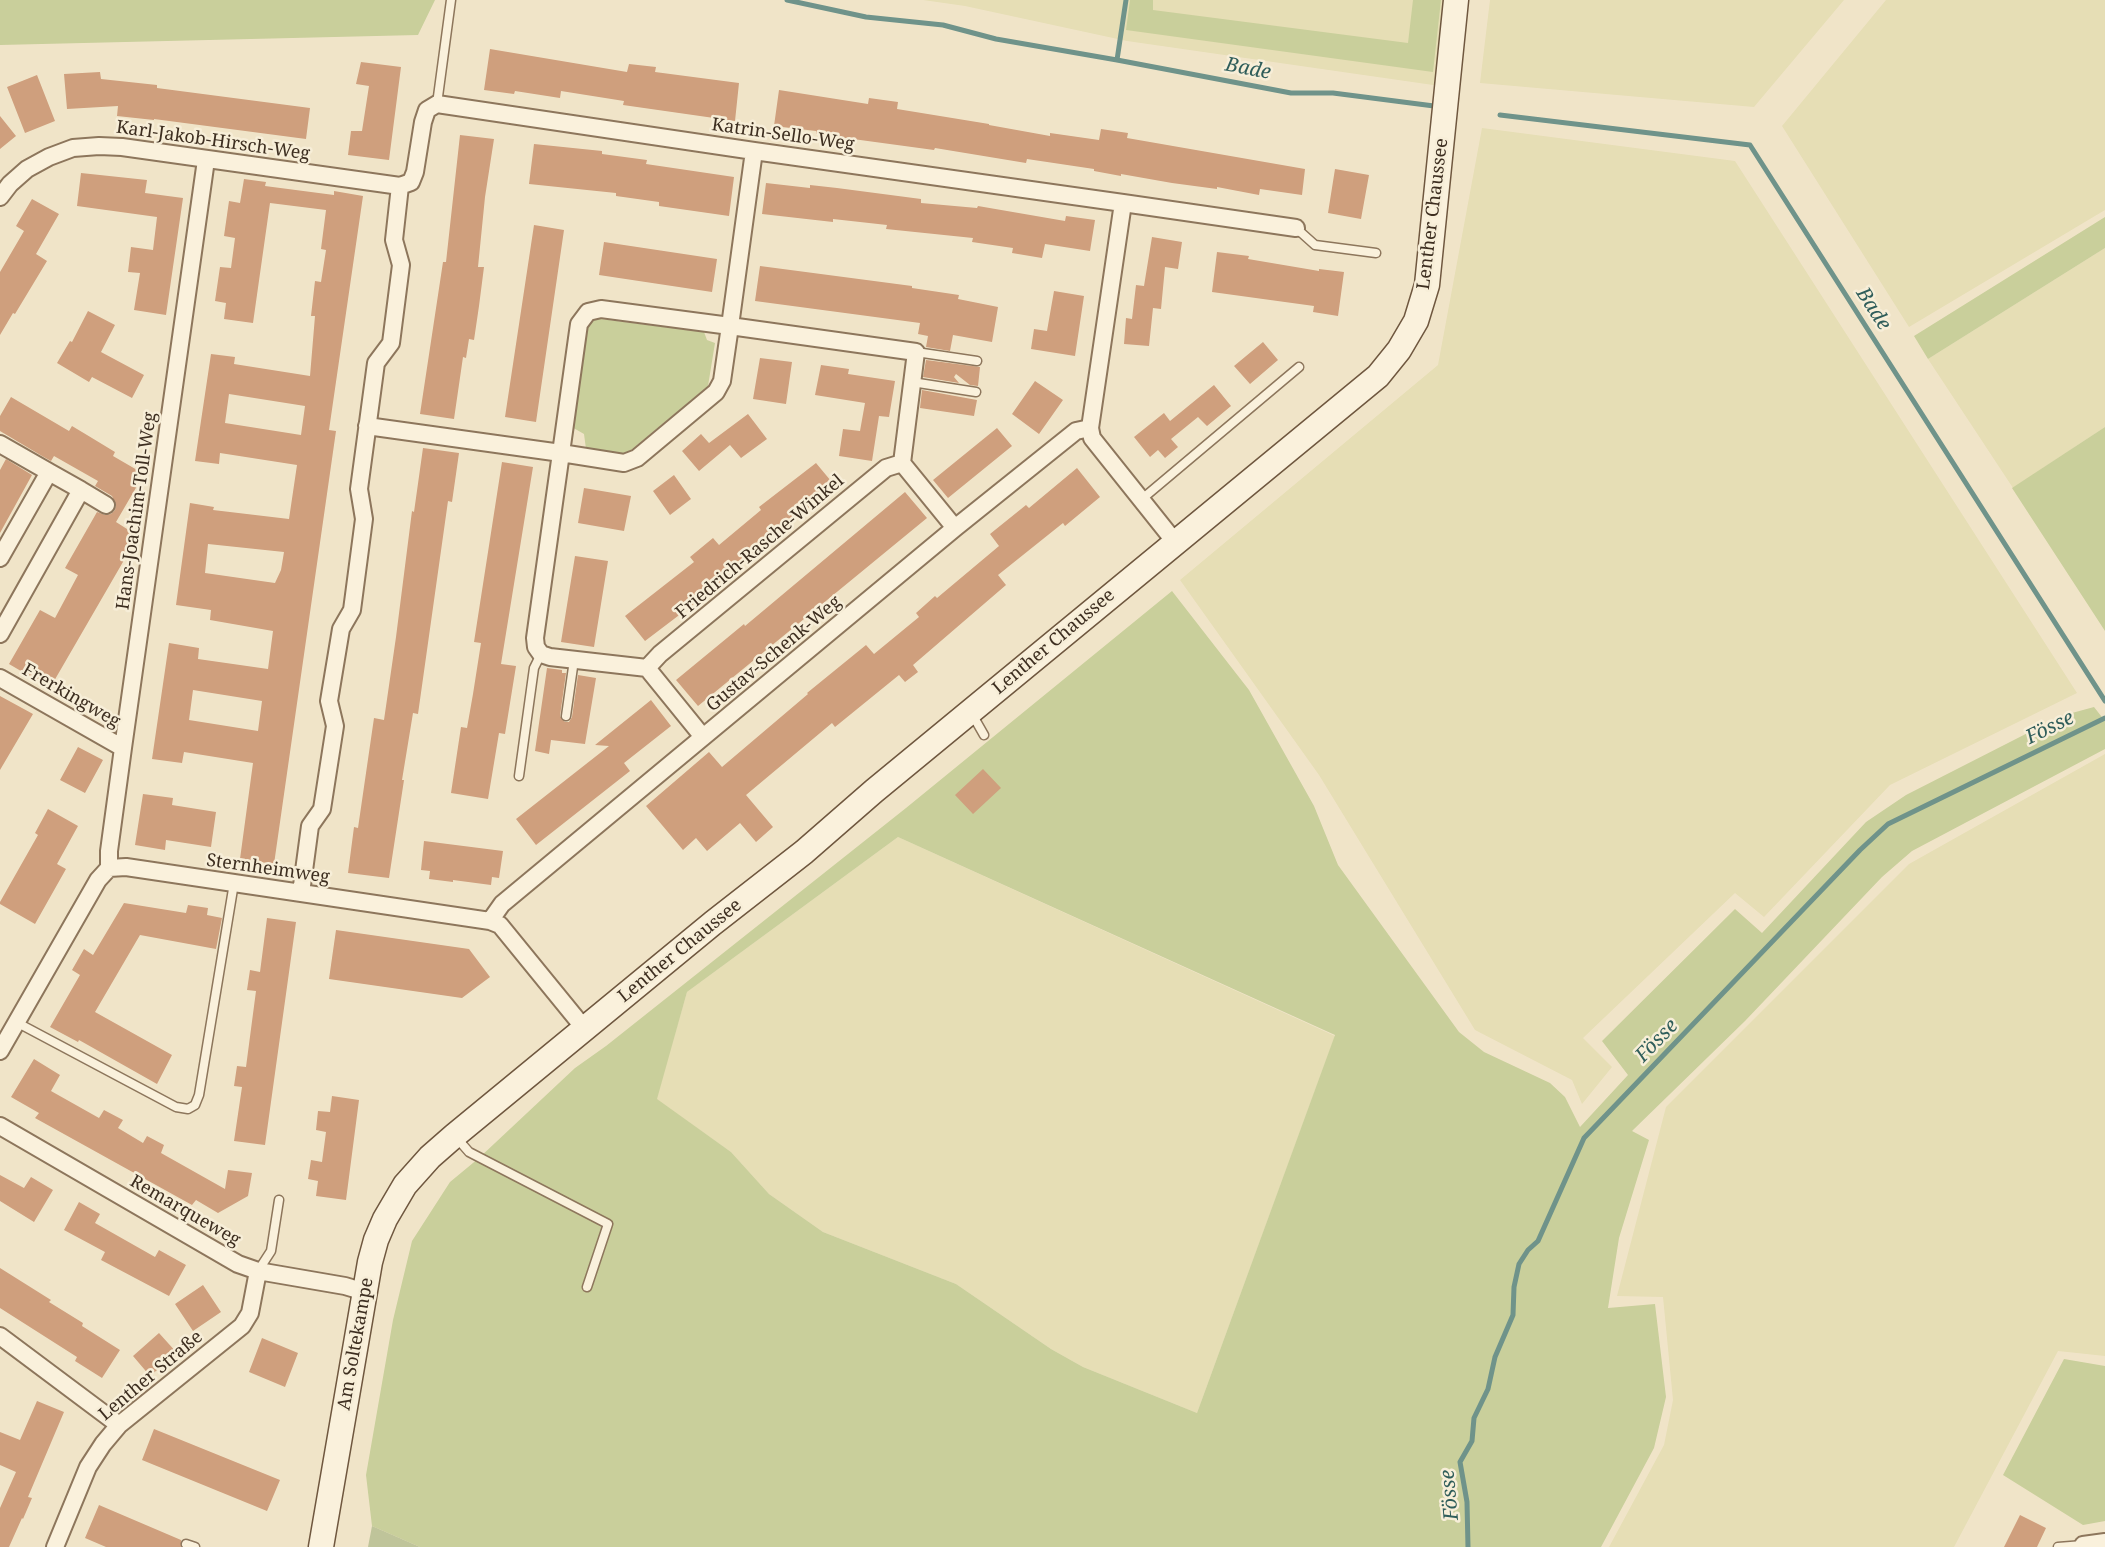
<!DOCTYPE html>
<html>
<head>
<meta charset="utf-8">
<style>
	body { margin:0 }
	canvas { display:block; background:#f0e4c8 }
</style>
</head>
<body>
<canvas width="2105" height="1547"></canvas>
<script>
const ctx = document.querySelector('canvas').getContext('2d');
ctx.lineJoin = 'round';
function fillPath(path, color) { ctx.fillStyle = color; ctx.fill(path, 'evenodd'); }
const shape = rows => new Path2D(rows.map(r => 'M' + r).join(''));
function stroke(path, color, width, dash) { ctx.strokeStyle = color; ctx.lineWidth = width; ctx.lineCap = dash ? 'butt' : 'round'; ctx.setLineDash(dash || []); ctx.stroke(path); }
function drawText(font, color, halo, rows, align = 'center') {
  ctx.font = font + ' "Noto Serif",serif'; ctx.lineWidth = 5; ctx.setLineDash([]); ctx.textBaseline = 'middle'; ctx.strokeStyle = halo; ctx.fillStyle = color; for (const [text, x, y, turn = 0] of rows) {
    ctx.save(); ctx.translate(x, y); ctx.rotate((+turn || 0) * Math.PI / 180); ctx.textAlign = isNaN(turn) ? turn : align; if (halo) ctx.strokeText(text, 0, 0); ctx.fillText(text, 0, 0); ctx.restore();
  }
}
fillPath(shape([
	[923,0,1456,0,1447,87,1127,41,965,6],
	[1490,0,1844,0,1754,107,1480,83],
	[1886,0,2105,0,2105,210,1909,327,1782,126],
	[1482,128,1735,161,2077,693,1890,785,1764,917,1735,893,1583,1038,1612,1067,1582,1104,1572,1080,1475,1030,1319,775,1180,580,1438,365],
	[2105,248,2105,427,2013,488,1928,359],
	[2105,754,2105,1356,2058,1351,1954,1547,1609,1547,1664,1445,1673,1400,1663,1297,1617,1296,1666,1107,1909,864],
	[898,837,1335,1036,1197,1413,1083,1367,1051,1349,956,1284,823,1232,769,1194,731,1152,656,1099,687,992]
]), '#e6deb5');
fillPath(shape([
	[0,0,435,0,418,35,0,45],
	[1130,0,1153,0,1153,10,1408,43,1413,0,1441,0,1433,72,1126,30],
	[2105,217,2105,248,1928,359,1914,336],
	[593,318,704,332,707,340,715,343,708,386,625,455,586,449,584,434,570,426,583,329],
	[2105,427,2105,631,2012,488],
	[1172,591,1249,690,1314,806,1338,865,1459,1032,1484,1052,1550,1083,1565,1097,1580,1127,1628,1075,1602,1041,1735,909,1762,933,1866,822,1906,795,2061,716,2094,707,2105,721,2105,749,1912,851,1882,877,1745,1021,1632,1131,1649,1140,1619,1238,1608,1308,1655,1304,1666,1397,1654,1448,1601,1547,420,1547,372,1526,366,1475,393,1320,412,1241,450,1182,479,1158,575,1068,606,1046,906,808],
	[898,837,1335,1035,1197,1413,1083,1367,1051,1349,956,1284,823,1232,769,1194,731,1152,657,1099,687,992],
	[2064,1359,2105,1366,2105,1521,2083,1525,2003,1475]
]), '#c9cf9b');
fillPath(shape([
	[372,1526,420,1547,368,1547]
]), '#bfc49a');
stroke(shape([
	[787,0,866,17,943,25,996,39,1117,60],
	[1126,0,1117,60,1291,93,1333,93,1434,106],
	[1500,115,1750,145,2105,701],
	[1468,1547,1467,1502,1460,1462,1472,1441,1474,1418,1488,1389,1495,1357,1513,1315,1514,1287,1519,1264,1528,1250,1538,1241,1584,1138,1860,850,1888,824,2105,718]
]), '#6f938a', 5);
fillPath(shape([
	[490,49,627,72,629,64,656,67,655,72,739,83,735,121,623,105,624,101,561,91,560,98,515,91,514,94,484,90],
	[361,62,401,67,389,160,348,155,351,131,362,131,369,86,356,84],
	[100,72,101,79,157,85,157,88,310,108,306,139,154,119,154,120,117,116,118,106,67,109,64,74],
	[37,75,55,121,25,133,7,87],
	[779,90,868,104,869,98,898,102,897,109,989,124,989,125,1050,136,1050,133,1099,140,1101,129,1128,133,1127,138,1305,169,1302,195,1260,189,1259,195,1217,187,1217,189,1172,183,1121,174,1121,176,1094,171,1094,169,1027,159,1026,163,935,148,934,150,816,134,816,131,774,126],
	[0,116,16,136,0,149],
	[460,135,494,139,485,197,478,267,484,267,479,306,474,340,469,339,466,358,463,357,454,419,420,414,443,262,446,262],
	[534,144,602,151,602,154,647,160,646,164,734,177,729,216,659,206,659,202,616,196,616,193,529,184],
	[1335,169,1369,175,1361,219,1328,213],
	[81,173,147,180,145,193,183,198,166,315,134,310,140,273,128,272,131,247,153,250,157,217,77,206],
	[244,179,266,182,265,186,334,195,334,191,363,196,329,430,336,431,274,864,240,859,253,763,184,752,182,763,152,759,169,643,199,648,198,659,268,669,273,631,210,620,211,610,176,605,190,503,214,507,213,510,289,519,297,465,220,453,219,464,195,461,211,354,235,357,234,364,310,376,315,316,311,316,315,281,321,282,326,250,321,249,326,210,270,203,253,323,224,319,226,303,215,301,220,267,231,268,235,238,224,236,229,201,240,203],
	[229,394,305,406,301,435,225,423],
	[208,544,284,552,281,570,275,583,205,573],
	[193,690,262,701,258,731,189,720],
	[766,183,810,188,810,185,837,188,921,199,921,203,977,208,978,206,1065,221,1066,216,1095,220,1090,251,1045,244,1042,258,1012,253,1013,248,972,242,973,238,886,229,887,225,833,219,833,222,762,214],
	[32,199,59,214,36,254,47,261,15,314,13,313,0,335,0,272,24,231,16,226],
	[534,225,564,230,536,422,505,417],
	[1152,237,1182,242,1178,269,1165,267,1161,309,1153,308,1149,346,1124,344,1126,318,1132,319,1136,285,1144,286],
	[604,242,717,259,712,292,599,275],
	[1217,252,1249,256,1248,259,1319,271,1319,269,1344,272,1338,316,1313,312,1314,306,1212,292],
	[760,266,912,286,912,288,959,295,958,299,998,307,992,342,953,335,950,351,926,347,928,336,918,334,920,323,755,301],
	[1054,291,1084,296,1075,356,1031,349,1034,329,1047,331],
	[88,311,115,325,101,352,144,375,132,398,92,377,89,382,57,363,70,341,72,342],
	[1263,342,1278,360,1250,384,1234,366],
	[760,358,792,362,786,404,753,399],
	[926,360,980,367,978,386,970,385,956,374,954,377,959,383,923,377],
	[821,365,849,369,848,374,895,381,889,417,879,416,872,461,839,456,843,429,860,431,865,403,815,395],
	[1035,381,1063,400,1039,434,1012,414],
	[1214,385,1231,406,1207,426,1198,417,1171,439,1178,447,1165,458,1158,450,1150,457,1134,437,1164,413,1170,421],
	[922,390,977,400,974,416,920,408],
	[11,397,69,431,72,426,87,435,115,452,113,456,144,474,116,522,138,536,50,688,9,664,40,610,55,618,78,575,65,568,97,512,105,515,111,514,115,510,116,505,112,496,95,486,98,481,54,456,51,461,42,456,0,431,0,416],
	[748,414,767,439,741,458,730,445,699,471,682,451,701,434,709,443],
	[997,428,1012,446,948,498,933,480],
	[423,448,459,453,452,502,448,501,418,714,413,713,402,780,404,780,389,878,348,873,354,827,358,828,374,718,384,720,396,637,412,511,414,512],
	[6,459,32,475,0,533,0,470],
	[502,462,533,467,501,664,516,666,505,734,499,733,488,799,451,793,461,727,467,728,473,694,481,643,474,642],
	[816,463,836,487,765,540,767,542,699,600,645,641,625,616,694,562,690,557,713,538,719,545,761,510,759,507],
	[1077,468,1100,497,1065,526,1063,523,998,575,1006,585,913,665,918,672,905,682,899,675,835,727,832,723,746,795,773,827,756,842,740,823,707,851,696,838,683,850,646,806,709,752,722,767,808,694,807,693,866,645,874,654,919,617,916,613,935,596,937,598,999,546,990,534,1026,505,1029,508],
	[674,475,691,499,670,515,653,491],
	[584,488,631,496,624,531,578,523],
	[905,492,927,518,698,706,676,680,744,624,745,626],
	[575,556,608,561,594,647,561,642],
	[547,668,562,670,562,673,566,673,560,716,565,722,569,722,572,717,578,675,596,678,585,744,551,740,549,754,535,751],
	[0,696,33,714,0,770],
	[651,700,671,726,624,763,630,771,536,845,516,819,609,746,595,745],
	[78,747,103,760,85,793,60,780],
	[983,769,1001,788,973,814,955,795],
	[143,794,173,798,172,805,216,812,211,847,166,840,165,850,135,845],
	[48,809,78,826,57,864,66,869,35,924,0,904,0,902,38,835,35,833],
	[424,841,503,851,499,878,492,877,491,885,453,880,453,882,429,879,430,871,421,870],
	[124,903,186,913,188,905,208,908,207,915,222,918,216,949,140,935,95,1012,172,1055,157,1084,79,1040,78,1042,50,1027,80,975,72,970,84,949,93,955],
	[267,918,296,922,265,1145,234,1141,242,1087,234,1086,237,1066,246,1067,256,991,247,990,250,970,260,972],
	[336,930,469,949,490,977,462,998,329,979],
	[34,1059,60,1075,51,1091,99,1118,104,1110,123,1120,118,1128,143,1143,147,1136,164,1145,161,1153,225,1189,228,1170,252,1173,248,1196,218,1213,196,1200,192,1205,35,1118,39,1113,11,1097],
	[332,1096,359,1100,346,1200,316,1196,318,1181,308,1179,311,1160,322,1162,326,1132,316,1130,318,1111,330,1112],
	[0,1175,24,1188,31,1177,53,1190,34,1222,0,1201],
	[79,1202,100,1214,95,1223,155,1257,159,1250,186,1265,169,1296,101,1260,105,1252,64,1230],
	[0,1268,51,1300,49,1302,83,1323,82,1326,120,1350,102,1378,75,1361,77,1357,0,1308],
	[203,1285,221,1312,193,1331,175,1304],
	[159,1333,177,1353,150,1376,133,1356],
	[262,1338,298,1353,285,1387,249,1372],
	[37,1401,64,1412,28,1497,32,1498,23,1519,22,1518,9,1547,0,1547,0,1508,16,1472,0,1465,0,1432,20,1440],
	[154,1429,280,1480,267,1511,142,1460],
	[99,1505,181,1540,181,1547,106,1547,85,1538],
	[2020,1515,2046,1528,2037,1547,2004,1547]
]), '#cf9f7d');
const lane = shape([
	[437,104,451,0],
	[1296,228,1315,245,1376,253],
	[916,352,977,361],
	[912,382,976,392],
	[1142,499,1299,367],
	[972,714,984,735],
	[566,716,574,660],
	[519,776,534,668,541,654],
	[16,1022,176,1107,188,1109,195,1105,199,1095,234,883],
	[455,1136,469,1152,608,1224,587,1287],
	[258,1271,271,1251,279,1200],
	[186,1544,195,1547],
	[2058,1547,2083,1545]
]);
const street = shape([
	[754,151,730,326,601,309,588,312,579,324,561,453,624,463,637,458,716,392,722,381,730,326,916,352,902,463,955,528],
	[0,197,10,184,27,169,49,157,73,148,99,146,122,147,400,186,411,182,415,172,423,122,427,110,437,104,754,151,1123,203,1090,428,1092,438,1175,542],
	[1123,203,1296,228],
	[367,426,561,453,535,638,536,647,541,654,550,657,647,668,703,737],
	[0,444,49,472],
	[81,490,106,505],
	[0,558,49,472,81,490,0,634],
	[647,668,660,654,886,468,902,463],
	[0,678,123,748],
	[109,868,109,851,123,748,206,160],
	[301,893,310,826,322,809,335,726,329,701,341,629,352,610,364,519,359,489,376,363,391,343,401,265,394,240,400,186],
	[490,921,502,904,955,528,1076,431,1090,428],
	[0,1051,98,880,109,868,126,867,490,921,500,925,584,1028],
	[0,1126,238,1264,258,1271,345,1286,365,1292],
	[0,1336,119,1425],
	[55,1547,88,1467,103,1444,119,1425,242,1326,250,1313,258,1271],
	[2083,1547,2083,1545,2105,1542]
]);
const secondary = shape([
	[321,1547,370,1262,376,1240,385,1219,405,1185,430,1157,454,1136,713,923,804,852,874,791,1378,376,1399,350,1416,321,1427,285,1456,0]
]);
stroke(lane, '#8d765c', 11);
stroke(street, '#8d765c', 20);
stroke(secondary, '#6f573f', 27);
stroke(lane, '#faf1dc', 8);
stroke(street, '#faf1dc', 16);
stroke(secondary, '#faf1dc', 24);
drawText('18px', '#3d2e20', '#f7eed8', [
	["Katrin-Sello-Weg",783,135,8],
	["Karl-Jakob-Hirsch-Weg",213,141,8],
	["Lenther Chaussee",1433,214,-83],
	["Hans-Joachim-Toll-Weg",137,511,-82],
	["Friedrich-Rasche-Winkel",760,547,-40],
	["Lenther Chaussee",1054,642,-40],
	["Gustav-Schenk-Weg",774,654,-40],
	["Frerkingweg",71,696,30],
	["Sternheimweg",268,869,8],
	["Lenther Chaussee",680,951,-39],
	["Remarqueweg",185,1211,30],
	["Am Soltekampe",356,1344,-80],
	["Lenther Straße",151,1376,-40]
]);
drawText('italic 20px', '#2f5d5a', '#f7eed8', [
	["Bade",1248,69,11],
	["Bade",1873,309,57],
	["Fösse",2050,728,-26],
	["Fösse",1657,1041,-46],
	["Fösse",1450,1495,-95]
]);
</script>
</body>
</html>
